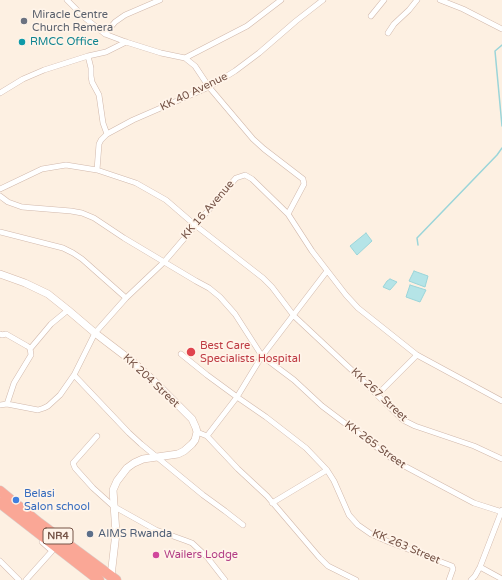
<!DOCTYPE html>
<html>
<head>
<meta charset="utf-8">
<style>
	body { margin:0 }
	canvas { display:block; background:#fdf0e2 }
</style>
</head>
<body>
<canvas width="502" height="580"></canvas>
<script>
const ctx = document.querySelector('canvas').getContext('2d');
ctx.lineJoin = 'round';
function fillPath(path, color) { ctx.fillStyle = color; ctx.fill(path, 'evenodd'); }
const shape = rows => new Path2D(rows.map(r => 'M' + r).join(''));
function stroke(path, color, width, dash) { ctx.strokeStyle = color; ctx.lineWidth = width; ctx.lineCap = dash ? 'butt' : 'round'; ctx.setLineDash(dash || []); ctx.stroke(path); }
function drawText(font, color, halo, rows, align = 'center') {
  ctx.font = font + ' "Varela Round",sans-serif'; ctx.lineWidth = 3.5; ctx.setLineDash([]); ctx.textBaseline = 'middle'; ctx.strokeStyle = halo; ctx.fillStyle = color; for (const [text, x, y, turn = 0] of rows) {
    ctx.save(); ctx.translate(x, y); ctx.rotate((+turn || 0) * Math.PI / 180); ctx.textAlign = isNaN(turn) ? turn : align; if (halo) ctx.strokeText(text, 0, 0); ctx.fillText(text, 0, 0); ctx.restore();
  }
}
const water = shape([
	[366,233,372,241,357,255,350,246,366,233],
	[414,271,428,276,425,287,409,281,414,271],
	[390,279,397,282,390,290,383,287,387,281,390,279],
	[410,285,426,290,420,302,406,297,410,285]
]);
fillPath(water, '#b5e4e7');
stroke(water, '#9bd5d9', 1);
stroke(shape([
	[502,45,495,51,502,126],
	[418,245,417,238,497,155,502,148]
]), '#9bd5d9', 1.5);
const street = shape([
	[67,0,85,18,105,34,126,42,161,53,185,58],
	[281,0,247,26,185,58,195,66,209,87,253,139,264,149,303,179,304,184,288,214],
	[440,0,463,9,502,29],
	[371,16,384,0],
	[388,33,394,24,409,10,417,0],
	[105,34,115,22,125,15,160,0],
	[88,56,91,68,91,76,92,82,99,95,103,123,107,134],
	[0,93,23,79,44,70,88,56,106,52,126,42],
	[97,170,99,144,101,140,107,134,133,120,209,87,235,71,259,53,296,21,323,0],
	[0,189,42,169,66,165,97,170,136,183,166,200,195,225,263,278,272,287,294,316,357,375,377,395,403,420,415,426,474,446,502,459],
	[0,196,8,202,22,207,71,211,82,213,94,218,124,238,196,281,209,288,220,297,235,314,262,356,294,380,322,406,395,461,474,503,502,512],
	[0,232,63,248,73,253,82,259,126,298],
	[0,334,2,335,6,334,27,346,30,348,31,355,14,383,7,404],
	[30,349,51,324,68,310],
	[181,354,207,375,237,397,266,417,306,448,327,470,334,481,349,515,358,525,371,534,389,542,452,566,453,569,449,580],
	[74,375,129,433,141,444,203,495,225,511,243,525],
	[377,395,417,355],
	[0,405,7,404,38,410,44,408,48,406,60,395,74,375,95,333,126,298,164,262,236,178,245,175,252,179,288,214,312,251,346,295,358,308,417,355,502,401],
	[197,432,207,436,238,469,267,496,319,557,328,566,356,580],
	[97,436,73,463,75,468,93,488,113,506,156,530,184,540,192,543,207,557,225,580],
	[207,436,237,397,262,356,327,271],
	[272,503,327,470],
	[0,561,19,580],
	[480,567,502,579],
	[26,580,52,551,42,542,45,538],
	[471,580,475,576,480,567,502,510]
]);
const secondary = shape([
	[0,274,25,283,48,294,68,310,95,333,133,362,154,381,192,419,196,428,197,432,195,440,192,444,184,451,178,454,143,459,134,463,127,468,117,481,113,490,116,533,111,576]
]);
const highway = shape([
	[0,491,39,523,116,580],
	[0,503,99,580]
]);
stroke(street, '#d1b8ab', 6);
stroke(secondary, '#d4b8a8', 8);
stroke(highway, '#d9cfcb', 11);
stroke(street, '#fff', 5);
stroke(secondary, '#fff', 7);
stroke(highway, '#faa796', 10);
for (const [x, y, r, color] of [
	[24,21,4,"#6b7280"],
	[22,42,4,"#0f9aa8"],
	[191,352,5,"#e0444e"],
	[16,500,4,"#3f7fe0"],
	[90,534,4,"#5c6f8a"],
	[156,555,4,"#d1479c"]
]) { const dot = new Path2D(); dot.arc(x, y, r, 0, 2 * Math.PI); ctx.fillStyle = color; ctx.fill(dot); stroke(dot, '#fff4e9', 1.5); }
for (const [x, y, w] of [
	[58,536,30]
]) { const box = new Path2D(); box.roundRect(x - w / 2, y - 8, w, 16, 3); ctx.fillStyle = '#fff4e9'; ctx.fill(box); stroke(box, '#765447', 1); }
drawText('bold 10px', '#765447', null, [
	["NR4",58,536]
]);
drawText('11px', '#5b616d', '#fff4e9', [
	["Miracle Centre",32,15],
	["Church Remera",32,28]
], 'left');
drawText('11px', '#0d838f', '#fff4e9', [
	["RMCC Office",30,42]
], 'left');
drawText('11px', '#765447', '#fff4e9', [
	["KK 40 Avenue",194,92,-26],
	["KK 16 Avenue",208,210,-49],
	["KK 204 Street",151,381,43],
	["KK 267 Street",379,395,43],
	["KK 265 Street",375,445,36],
	["KK 263 Street",406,547,23]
]);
drawText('11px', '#be3a42', '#fff4e9', [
	["Best Care",200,346],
	["Specialists Hospital",200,359]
], 'left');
drawText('11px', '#366cbe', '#fff4e9', [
	["Belasi",24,494],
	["Salon school",24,507]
], 'left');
drawText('11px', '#4e5e75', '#fff4e9', [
	["AIMS Rwanda",98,534]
], 'left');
drawText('11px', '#b23c85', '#fff4e9', [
	["Wailers Lodge",164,555]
], 'left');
</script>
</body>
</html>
